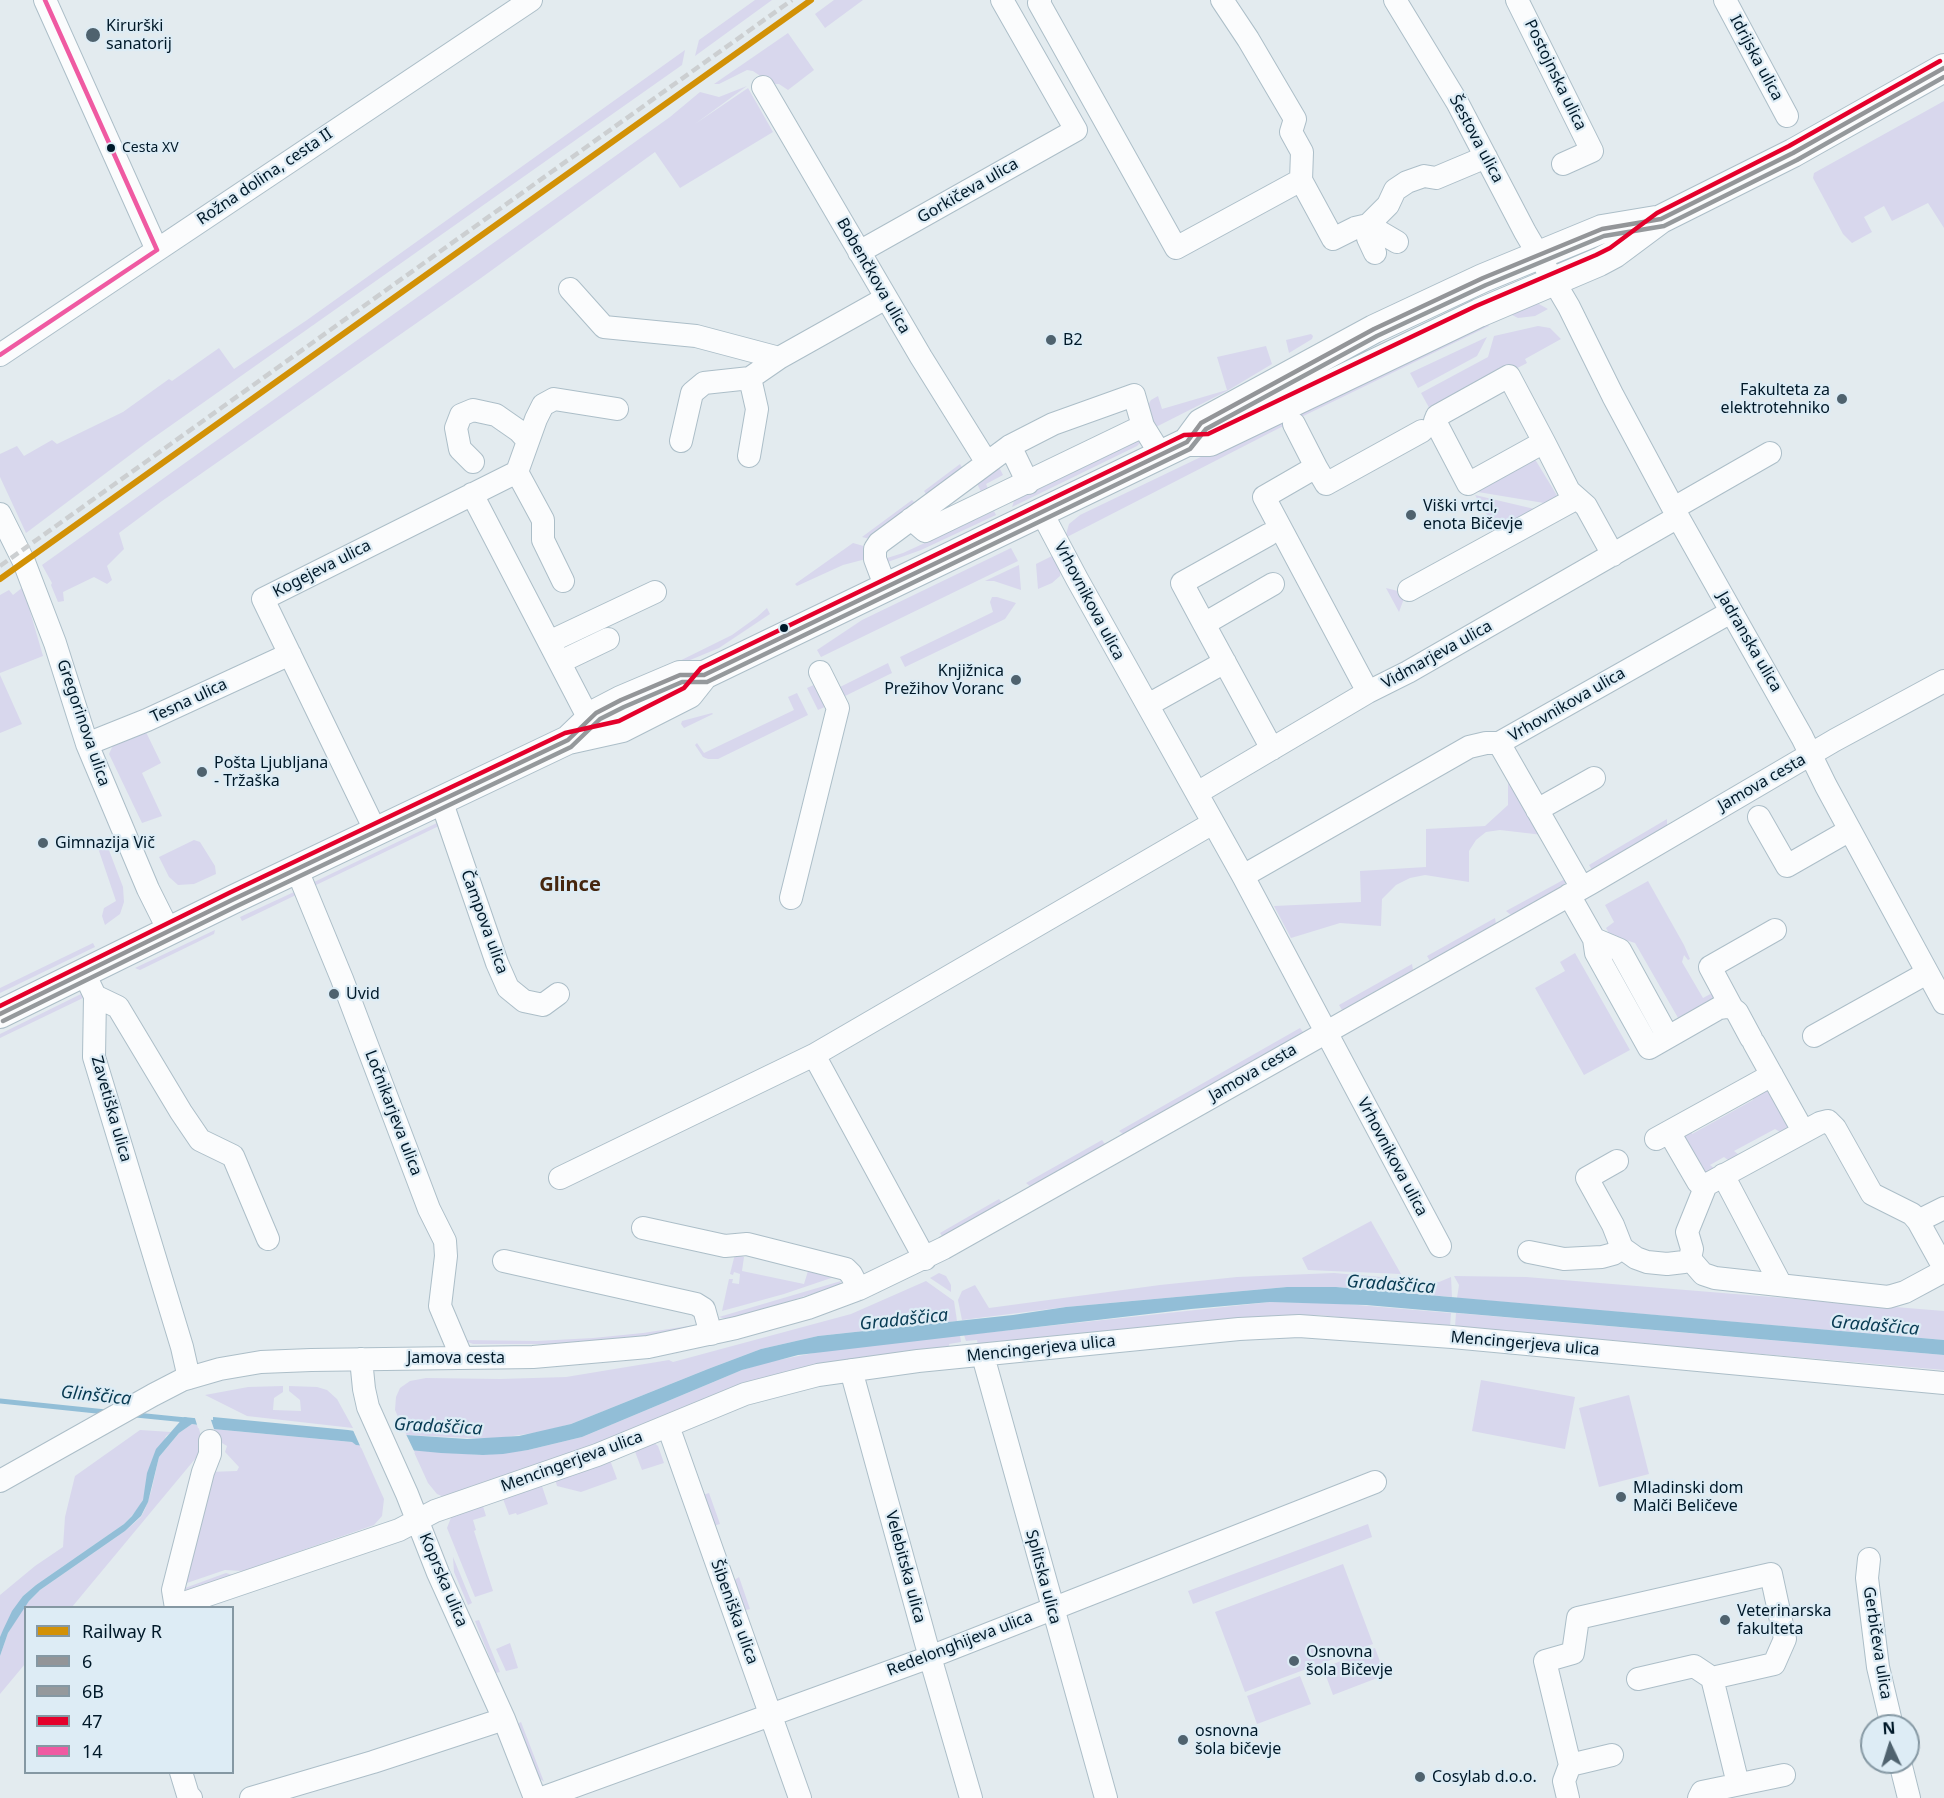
<!DOCTYPE html>
<html>
<head>
<meta charset="utf-8">
<style>
	body { margin:0 }
	#map { position:relative; width:1944px; height:1798px; overflow:hidden; background:#e3ebef; font-family:"Noto Sans",sans-serif }
	canvas { display:block }
	.legend { position:absolute; left:24px; top:1606px; width:210px; height:168px; box-sizing:border-box; background:#ddecf5; border:2px solid #8598a3; margin:0; padding:8px 10px; list-style:none; font-size:18px; color:#001929 }
	.legend li { display:flex; align-items:center; gap:12px; height:30px }
	.legend b { width:30px; border:2px solid #8598a3 }
	.north { position:absolute; left:1860px; top:1714px; width:60px; height:60px; box-sizing:border-box; background:#ddecf5; border:2px solid #8598a3; border-radius:50%; rotate:356deg; font-size:16px; font-weight:700; line-height:24px; text-align:center; color:#001929 }
	.north::after { content:''; display:block; margin:auto; width:21px; height:27px; background:#4f626e; clip-path:polygon(50% 0,100% 100%,50% 72%,0 100%) }
</style>
</head>
<body>
<div id="map">
<canvas width="1944" height="1798"></canvas>
<ul class="legend">
<li><b style="height:8px;background:#d29106"></b>Railway R</li>
<li><b style="height:8px;background:#939598"></b>6</li>
<li><b style="height:8px;background:#95999c"></b>6B</li>
<li><b style="height:8px;background:#e4002b"></b>47</li>
<li><b style="height:8px;background:#ef5aa2"></b>14</li>
</ul>
<div class="north">N</div>
</div>
<script>
const ctx = document.querySelector('canvas').getContext('2d');
ctx.lineJoin = 'round';
function fillPath(path, color) { ctx.fillStyle = color; ctx.fill(path, 'evenodd'); }
const shape = rows => new Path2D(rows.map(r => 'M' + r).join(''));
function stroke(path, color, width, dash) { ctx.strokeStyle = color; ctx.lineWidth = width; ctx.lineCap = dash ? 'butt' : 'round'; ctx.setLineDash(dash || []); ctx.stroke(path); }
function drawText(font, color, halo, rows, align = 'center') {
  ctx.font = font + ' "Noto Sans",sans-serif'; ctx.lineWidth = 4.5; ctx.setLineDash([]); ctx.textBaseline = 'middle'; ctx.strokeStyle = halo; ctx.fillStyle = color; for (const [text, x, y, turn = 0] of rows) {
    ctx.save(); ctx.translate(x, y); ctx.rotate((+turn || 0) * Math.PI / 180); ctx.textAlign = isNaN(turn) ? turn : align; if (halo) ctx.strokeText(text, 0, 0); ctx.fillText(text, 0, 0); ctx.restore();
  }
}
fillPath(shape([
	[755,0,772,0,695,56,699,40],
	[834,0,863,0,825,28,815,14],
	[788,33,814,70,788,90,779,84,772,84,753,71,747,70,719,84,714,84],
	[685,50,682,65,146,443,26,533,0,477,0,454,17,446,24,456,52,440,57,444,123,412,169,379,172,381,219,348,234,369,307,320],
	[747,86,695,124,748,88,773,132,680,188,655,152,481,278,162,501,119,533,124,549,107,566,112,580,107,584,94,577,63,592,64,601,58,602,51,585,52,583,42,565,670,117,700,92,719,97],
	[1944,101,1944,228,1928,203,1892,221,1884,206,1864,217,1872,232,1852,243,1843,234,1813,178,1814,173],
	[1537,303,1548,309,1535,316,1518,318,1508,313],
	[1486,320,1489,326,1293,421,1065,538,1069,524,1080,515],
	[1538,326,1550,328,1561,339,1525,359,1527,363,1432,413,1421,393,1488,357,1494,336],
	[1311,334,1313,336,1312,339,1289,353,1286,340],
	[1487,337,1477,356,1418,388,1410,373],
	[1266,346,1272,364,1227,391,1154,428,1148,405,1151,400,1158,396,1162,409,1227,390,1217,357],
	[1140,440,1141,442,1137,446,1012,507,1014,501],
	[1533,456,1561,502,1556,505,1472,491],
	[1008,462,999,467,1003,475,986,484,990,493,983,496,975,479],
	[960,464,965,473,926,494,924,491],
	[1475,495,1543,511,1499,535],
	[912,500,915,503,873,533,874,540,862,537],
	[994,511,996,515,921,550,885,563,884,559,903,553],
	[853,543,867,547,866,559,843,565,797,586,795,584],
	[1011,548,1018,561,821,657,817,650,862,620],
	[1056,554,1061,569,1060,576,1052,583,1038,589,1036,564],
	[1019,565,1021,590,994,581,985,581],
	[23,587,43,656,0,673,0,595,9,590,13,595],
	[1386,588,1406,593,1399,612],
	[992,597,997,597,1016,603,1005,619,905,667,900,657,993,612,990,602],
	[767,608,770,614,719,648,635,683,732,635,757,617],
	[888,663,892,673,841,698,836,689],
	[0,675,22,724,0,733],
	[818,683,829,705,818,710,807,688],
	[797,693,808,715,718,759,708,759,703,757,695,745,697,743,704,753,794,710,788,697],
	[712,713,713,714,684,728,681,724,682,721],
	[145,730,161,763,142,773,162,816,142,823,109,754,114,743],
	[1508,772,1543,835,1500,830,1486,832,1476,840,1469,851,1469,882,1425,875,1410,878,1396,885,1382,899,1381,926,1340,923,1291,938,1274,906,1361,902,1360,871,1426,867,1426,829,1485,826,1508,805],
	[1667,819,1667,825,1656,832,1592,870,1589,865],
	[439,822,441,825,314,886,312,883],
	[194,840,200,842,215,866,216,874,194,884,178,885,169,877,159,857],
	[107,845,123,887,124,902,120,914,105,925,102,916,104,908,116,901,98,848],
	[1565,879,1565,885,1511,915,1506,911],
	[1648,881,1684,945,1690,959,1688,960,1684,955,1682,962,1703,998,1714,992,1720,1002,1681,1023,1635,943,1610,935,1606,928,1614,922,1605,905],
	[294,892,296,895,242,921,240,917],
	[1495,918,1496,924,1430,961,1427,956],
	[215,930,214,934,140,970,135,968],
	[93,943,95,947,0,993,0,988],
	[1575,953,1630,1050,1584,1075,1535,988,1565,971,1560,962],
	[1412,964,1413,970,1342,1010,1339,1005],
	[81,994,83,998,0,1038,0,1034],
	[1300,1028,1303,1032,1123,1134,1119,1131],
	[1764,1085,1789,1128,1785,1135,1775,1129,1734,1151,1743,1158,1733,1164,1724,1157,1710,1165,1719,1172,1705,1173,1682,1132,1691,1123,1692,1134,1753,1100,1754,1087],
	[1102,1140,1105,1144,1031,1187,1026,1183],
	[999,1199,1002,1203,942,1236,940,1233],
	[1371,1221,1401,1274,1308,1270,1302,1258],
	[735,1254,744,1257,742,1271,804,1284,808,1271,810,1270,837,1276,784,1294,722,1311,729,1279,733,1279,732,1283,739,1284,740,1274,734,1272,733,1275,730,1274],
	[939,1273,946,1276,951,1285,951,1292,930,1278],
	[1334,1273,1439,1282,1451,1277,1452,1297,1336,1287,1287,1287,1066,1307,962,1320,958,1300,962,1291,975,1285,989,1308,1160,1285,1237,1277],
	[1454,1276,1526,1277,1944,1311,1944,1340,1457,1298,1459,1285],
	[841,1281,840,1285,768,1308,726,1319,719,1317],
	[926,1281,954,1301,957,1321,818,1336,761,1349,708,1369,571,1424,540,1432,493,1439,406,1435,395,1410,396,1397,400,1388,410,1381,426,1378,500,1379,566,1377,669,1360,673,1362,851,1314],
	[1270,1302,1334,1303,1451,1313,1450,1327,1317,1315,1284,1315,1217,1320,978,1346,977,1340,966,1341,964,1335],
	[1456,1313,1944,1355,1944,1370,1455,1327],
	[695,1325,657,1335,565,1344,473,1344,463,1340,537,1341,593,1338,643,1333],
	[960,1335,961,1342,949,1344,950,1350,916,1352,587,1450,444,1497,437,1494,428,1483,413,1450,483,1455,528,1450,582,1437,742,1370,768,1362,829,1350],
	[1481,1380,1575,1397,1565,1449,1472,1431],
	[283,1386,283,1392,274,1398,273,1410,301,1411,300,1400,289,1391,289,1386,317,1387,327,1390,337,1399,353,1428,247,1416,205,1395,248,1387],
	[1629,1395,1649,1474,1599,1487,1579,1408],
	[192,1424,198,1425,203,1444,200,1453,72,1607,26,1608,25,1664,0,1694,0,1656,8,1633,18,1615,29,1601,40,1590,125,1531,141,1517,145,1509,151,1492,159,1457,179,1433],
	[213,1429,352,1442,360,1445,384,1499,382,1516,374,1525,243,1571,225,1570,181,1585,208,1472,237,1471,239,1467,225,1452,227,1446,217,1440],
	[140,1430,171,1432,166,1436,143,1500,137,1510,124,1524,36,1585,23,1596,0,1637,0,1595,35,1566,63,1547,65,1517,75,1476],
	[653,1442,658,1446,664,1463,642,1470,634,1449],
	[610,1460,617,1479,581,1492,557,1486,555,1479],
	[541,1483,548,1504,517,1515,516,1513,509,1515,502,1496],
	[709,1493,720,1524,713,1526,703,1495],
	[482,1503,486,1516,473,1520,476,1530,474,1531,493,1591,475,1597,447,1528,452,1515],
	[1368,1524,1372,1537,1193,1604,1188,1591],
	[453,1557,472,1603,468,1605,454,1572],
	[1343,1564,1373,1644,1245,1692,1215,1612],
	[226,1573,233,1575,186,1595,185,1588],
	[739,1577,750,1609,742,1611,733,1581],
	[479,1620,500,1672,496,1673,475,1621],
	[510,1643,518,1668,506,1671,496,1649],
	[1375,1648,1385,1675,1333,1695,1323,1668],
	[1300,1676,1311,1704,1257,1724,1247,1696],
	[521,1722,544,1782,539,1778,517,1724]
]), '#d8d7ed');
fillPath(shape([
	[1287,1287,1336,1287,1944,1340,1944,1355,1366,1305,1270,1302,1191,1309,798,1355,742,1370,582,1437,528,1450,503,1454,483,1455,441,1453,356,1445,352,1442,213,1429,212,1427,192,1424,179,1433,159,1457,148,1502,141,1516,125,1531,40,1590,29,1601,8,1633,0,1656,0,1637,3,1630,12,1611,23,1596,36,1585,124,1524,132,1516,143,1500,147,1473,156,1449,184,1417,213,1420,213,1417,348,1430,406,1439,406,1435,467,1439,519,1436,571,1424,708,1369,761,1349,818,1336,1013,1315,1066,1307]
]), '#92bed7');
fillPath(shape([
	[194,1415,210,1417,215,1432,198,1428],
	[352,1428,403,1435,405,1432,415,1453,361,1448]
]), '#e3ebef');
stroke(shape([
	[0,1401,106,1412],
	[136,1415,186,1420]
]), '#92bed7', 5);
const minor = shape([
	[45,0,157,250],
	[1040,0,1039,3,1176,248,1301,180,1333,239,1355,228,1368,225,1388,205,1395,190,1407,182,1424,176,1436,178,1486,157],
	[1222,0,1248,39,1295,119,1291,132,1302,152,1301,180],
	[1395,0,1457,102,1525,232,1569,307,1613,396,1678,517,1802,737,1826,786,1944,1003],
	[1517,0,1592,151,1563,164],
	[1725,0,1787,116],
	[763,87,921,357,987,463],
	[1368,225,1397,242],
	[1368,225,1368,238,1375,253],
	[859,252,1076,130,1002,0],
	[570,289,604,327,696,336,779,358],
	[0,355,531,0],
	[1294,424,1316,467],
	[681,441,692,393,704,383,750,378,779,358,886,298],
	[1544,442,1468,484,1435,421,1437,416,1509,376,1544,442,1569,491,1586,506,1613,555],
	[1010,446,1028,483],
	[749,456,757,409,750,378],
	[473,462,460,449,456,428,461,415,473,410,496,415,519,431,528,441],
	[472,494,589,719,595,733],
	[1674,508,1770,453],
	[1042,513,1077,579,1243,876,1440,1246],
	[0,514,24,562,55,643,87,744,148,889,169,931],
	[911,519,925,531,1143,426,1161,455],
	[563,581,543,540,543,520,517,472,536,419,543,405,554,399,617,409],
	[886,588,875,559,875,549,879,543,1010,446,1053,424,1134,395,1143,426],
	[1409,590,1577,498],
	[1204,624,1182,583,1268,535],
	[549,642,655,592],
	[560,662,608,639],
	[1368,692,1264,497,1316,467,1326,484,1422,431],
	[1155,701,1225,662],
	[1499,743,1582,888],
	[87,744,147,720,290,654],
	[1272,749,1204,624,1273,584],
	[1197,793,1368,692,1408,672,1678,517],
	[441,800,497,963,508,988,524,1001,543,1005,558,994],
	[1537,810,1594,778],
	[1759,817,1787,866,1850,830],
	[376,832,263,599,517,472],
	[297,870,342,979,429,1209,445,1241,446,1256,440,1306,462,1358],
	[1243,876,1469,747,1486,743,1499,743,1731,612],
	[1569,895,1594,939,1596,953,1649,1048,1719,1008,1726,1007,1732,1008,1737,1012,1751,1038],
	[791,898,838,708,820,672],
	[1594,939,1620,950,1668,1037],
	[84,973,95,996,94,1057,182,1347,189,1378],
	[95,996,118,1007,181,1112,200,1140,233,1156,268,1239],
	[1732,1008,1710,967,1775,930],
	[1814,1036,1927,973],
	[1754,1043,1803,1131],
	[1669,1132,1698,1182,1701,1185,1706,1185,1820,1123,1828,1121,1835,1128,1872,1194,1912,1214,1918,1221,1944,1208],
	[1656,1139,1772,1075],
	[1617,1161,1587,1178,1613,1225,1622,1248,1636,1258,1647,1262,1667,1264,1684,1262,1690,1259,1692,1249,1687,1232,1706,1185],
	[1723,1175,1781,1285],
	[560,1178,814,1055],
	[1918,1221,1944,1268],
	[643,1228,725,1246,747,1244,846,1269,851,1274,859,1289],
	[1529,1252,1564,1259,1602,1257,1613,1254,1622,1248],
	[925,1259,814,1055,1213,823],
	[1690,1259,1703,1274,1715,1278,1888,1297,1905,1292,1944,1271],
	[504,1261,696,1304,704,1309,711,1334],
	[983,1356,1106,1798],
	[361,1359,364,1389,368,1407,407,1494,438,1573,504,1719,535,1798],
	[851,1370,926,1643,971,1798],
	[668,1426,800,1798],
	[0,1481,153,1395,182,1380,220,1369,261,1362,311,1360,533,1357,648,1347,736,1328,808,1308,859,1289,944,1248,1591,883,1835,740,1944,681],
	[1869,1559,1867,1578,1878,1667,1892,1726],
	[176,1608,173,1590,203,1472,210,1454,210,1441],
	[178,1608,187,1602,399,1530,435,1511,597,1455,745,1394,818,1375,918,1361,1239,1329,1299,1326,1452,1337,1944,1383],
	[1638,1679,1694,1666,1712,1678],
	[1612,1755,1570,1765,1545,1661,1573,1653,1578,1618,1771,1574,1785,1639,1774,1664,1712,1678,1738,1784],
	[1900,1762,1909,1798],
	[181,1772,188,1795,191,1798],
	[251,1798,373,1762,504,1719],
	[542,1798,930,1657,1375,1482],
	[1568,1798,1564,1781,1570,1765],
	[1699,1798,1702,1792,1784,1775]
]);
const major = shape([
	[1187,442,1201,423,1374,329,1483,278,1602,229,1656,220],
	[568,740,596,713,621,700,680,675,704,675],
	[0,1014,234,899,568,740,622,728,689,694,704,675,1187,442,1210,442,1479,313,1599,262,1614,254,1661,219,1793,153,1944,68]
]);
stroke(minor, '#acbec8', 24);
stroke(major, '#acbec8', 30);
stroke(minor, '#fbfcfd', 22);
stroke(major, '#fbfcfd', 28);
stroke(shape([
	[0,566,792,0]
]), '#cccfd1', 4.5, [9, 4.5]);
stroke(shape([
	[0,1014,234,899,568,740,596,713,621,700,680,675,704,675,1187,442,1201,423,1374,329,1483,278,1602,229,1661,219,1793,153,1944,68]
]), '#939598', 4.5);
stroke(shape([
	[3,1021,237,906,571,747,600,719,624,707,682,682,707,682,1190,449,1206,429,1377,336,1486,285,1604,236,1664,226,1797,160,1944,77]
]), '#95999c', 4.5);
stroke(shape([
	[0,1006,231,892,565,733,619,721,684,688,701,668,1184,435,1208,434,1476,306,1596,255,1610,248,1657,213,1789,146,1940,61]
]), '#e4002b', 4.5);
stroke(shape([
	[45,0,157,250],
	[0,355,157,250]
]), '#ef5aa2', 4.5);
stroke(shape([
	[0,579,811,0]
]), '#d29106', 6);
for (const [x, y, r, color] of [
	[93,35,8,"#4f626e"],
	[111,148,5,"#001929"],
	[1051,340,6,"#4f626e"],
	[1842,399,6,"#4f626e"],
	[1411,515,6,"#4f626e"],
	[784,628,5,"#001929"],
	[1016,680,6,"#4f626e"],
	[202,772,6,"#4f626e"],
	[43,843,6,"#4f626e"],
	[334,994,6,"#4f626e"],
	[1621,1497,6,"#4f626e"],
	[1725,1620,6,"#4f626e"],
	[1294,1661,6,"#4f626e"],
	[1183,1740,6,"#4f626e"],
	[1420,1777,6,"#4f626e"]
]) { const dot = new Path2D(); dot.arc(x, y, r, 0, 2 * Math.PI); ctx.fillStyle = color; ctx.fill(dot); stroke(dot, '#ddecf5', 2); }
drawText('14px', '#001929', '#ddecf5', [
	["Cesta XV",122,148]
], 'left');
drawText('16px', '#001929', '#ddecf5', [
	["Kirurški",106,26],
	["sanatorij",106,44],
	["B2",1063,340],
	["Fakulteta za",1830,390,"right"],
	["elektrotehniko",1830,408,"right"],
	["Viški vrtci,",1423,506],
	["enota Bičevje",1423,524],
	["Knjižnica",1004,671,"right"],
	["Prežihov Voranc",1004,689,"right"],
	["Pošta Ljubljana",214,763],
	["- Tržaška",214,781],
	["Gimnazija Vič",55,843],
	["Uvid",346,994],
	["Mladinski dom",1633,1488],
	["Malči Beličeve",1633,1506],
	["Veterinarska",1737,1611],
	["fakulteta",1737,1629],
	["Osnovna",1306,1652],
	["šola Bičevje",1306,1670],
	["osnovna",1195,1731],
	["šola bičevje",1195,1749],
	["Cosylab d.o.o.",1432,1777]
], 'left');
drawText('16px', '#001929', '#ddecf5', [
	["Idrijska ulica",1756,58,62],
	["Postojnska ulica",1555,75,64],
	["Šestova ulica",1476,139,62],
	["Rožna dolina, cesta II",265,177,-34],
	["Gorkičeva ulica",968,191,-30],
	["Bobenčkova ulica",873,276,60],
	["Kogejeva ulica",322,569,-27],
	["Vrhovnikova ulica",1089,601,62],
	["Jadranska ulica",1749,642,60],
	["Vidmarjeva ulica",1437,655,-29],
	["Tesna ulica",189,701,-25],
	["Vrhovnikova ulica",1567,705,-30],
	["Gregorinova ulica",83,723,71],
	["Jamova cesta",1762,783,-30],
	["Čampova ulica",484,922,70],
	["Jamova cesta",1253,1073,-30],
	["Zavetiška ulica",111,1109,74],
	["Ločnikarjeva ulica",393,1113,69],
	["Vrhovnikova ulica",1392,1157,62],
	["Mencingerjeva ulica",1525,1344,5],
	["Mencingerjeva ulica",1041,1349,-6],
	["Jamova cesta",456,1358],
	["Mencingerjeva ulica",572,1462,-20],
	["Velebitska ulica",905,1567,75],
	["Splitska ulica",1043,1577,75],
	["Koprska ulica",443,1580,67],
	["Šibeniška ulica",734,1612,70],
	["Gerbičeva ulica",1877,1643,81],
	["Redelonghijeva ulica",960,1644,-21]
]);
drawText('italic 18px', '#083b53', '#ddecf5', [
	["Gradaščica",1391,1285,4],
	["Gradaščica",904,1320,-6],
	["Gradaščica",1875,1326,5],
	["Glinščica",96,1396,6],
	["Gradaščica",438,1427,3]
]);
drawText('bold 20px', '#46260e', '#ddecf5', [
	["Glince",570,885]
]);
</script>
</body>
</html>
